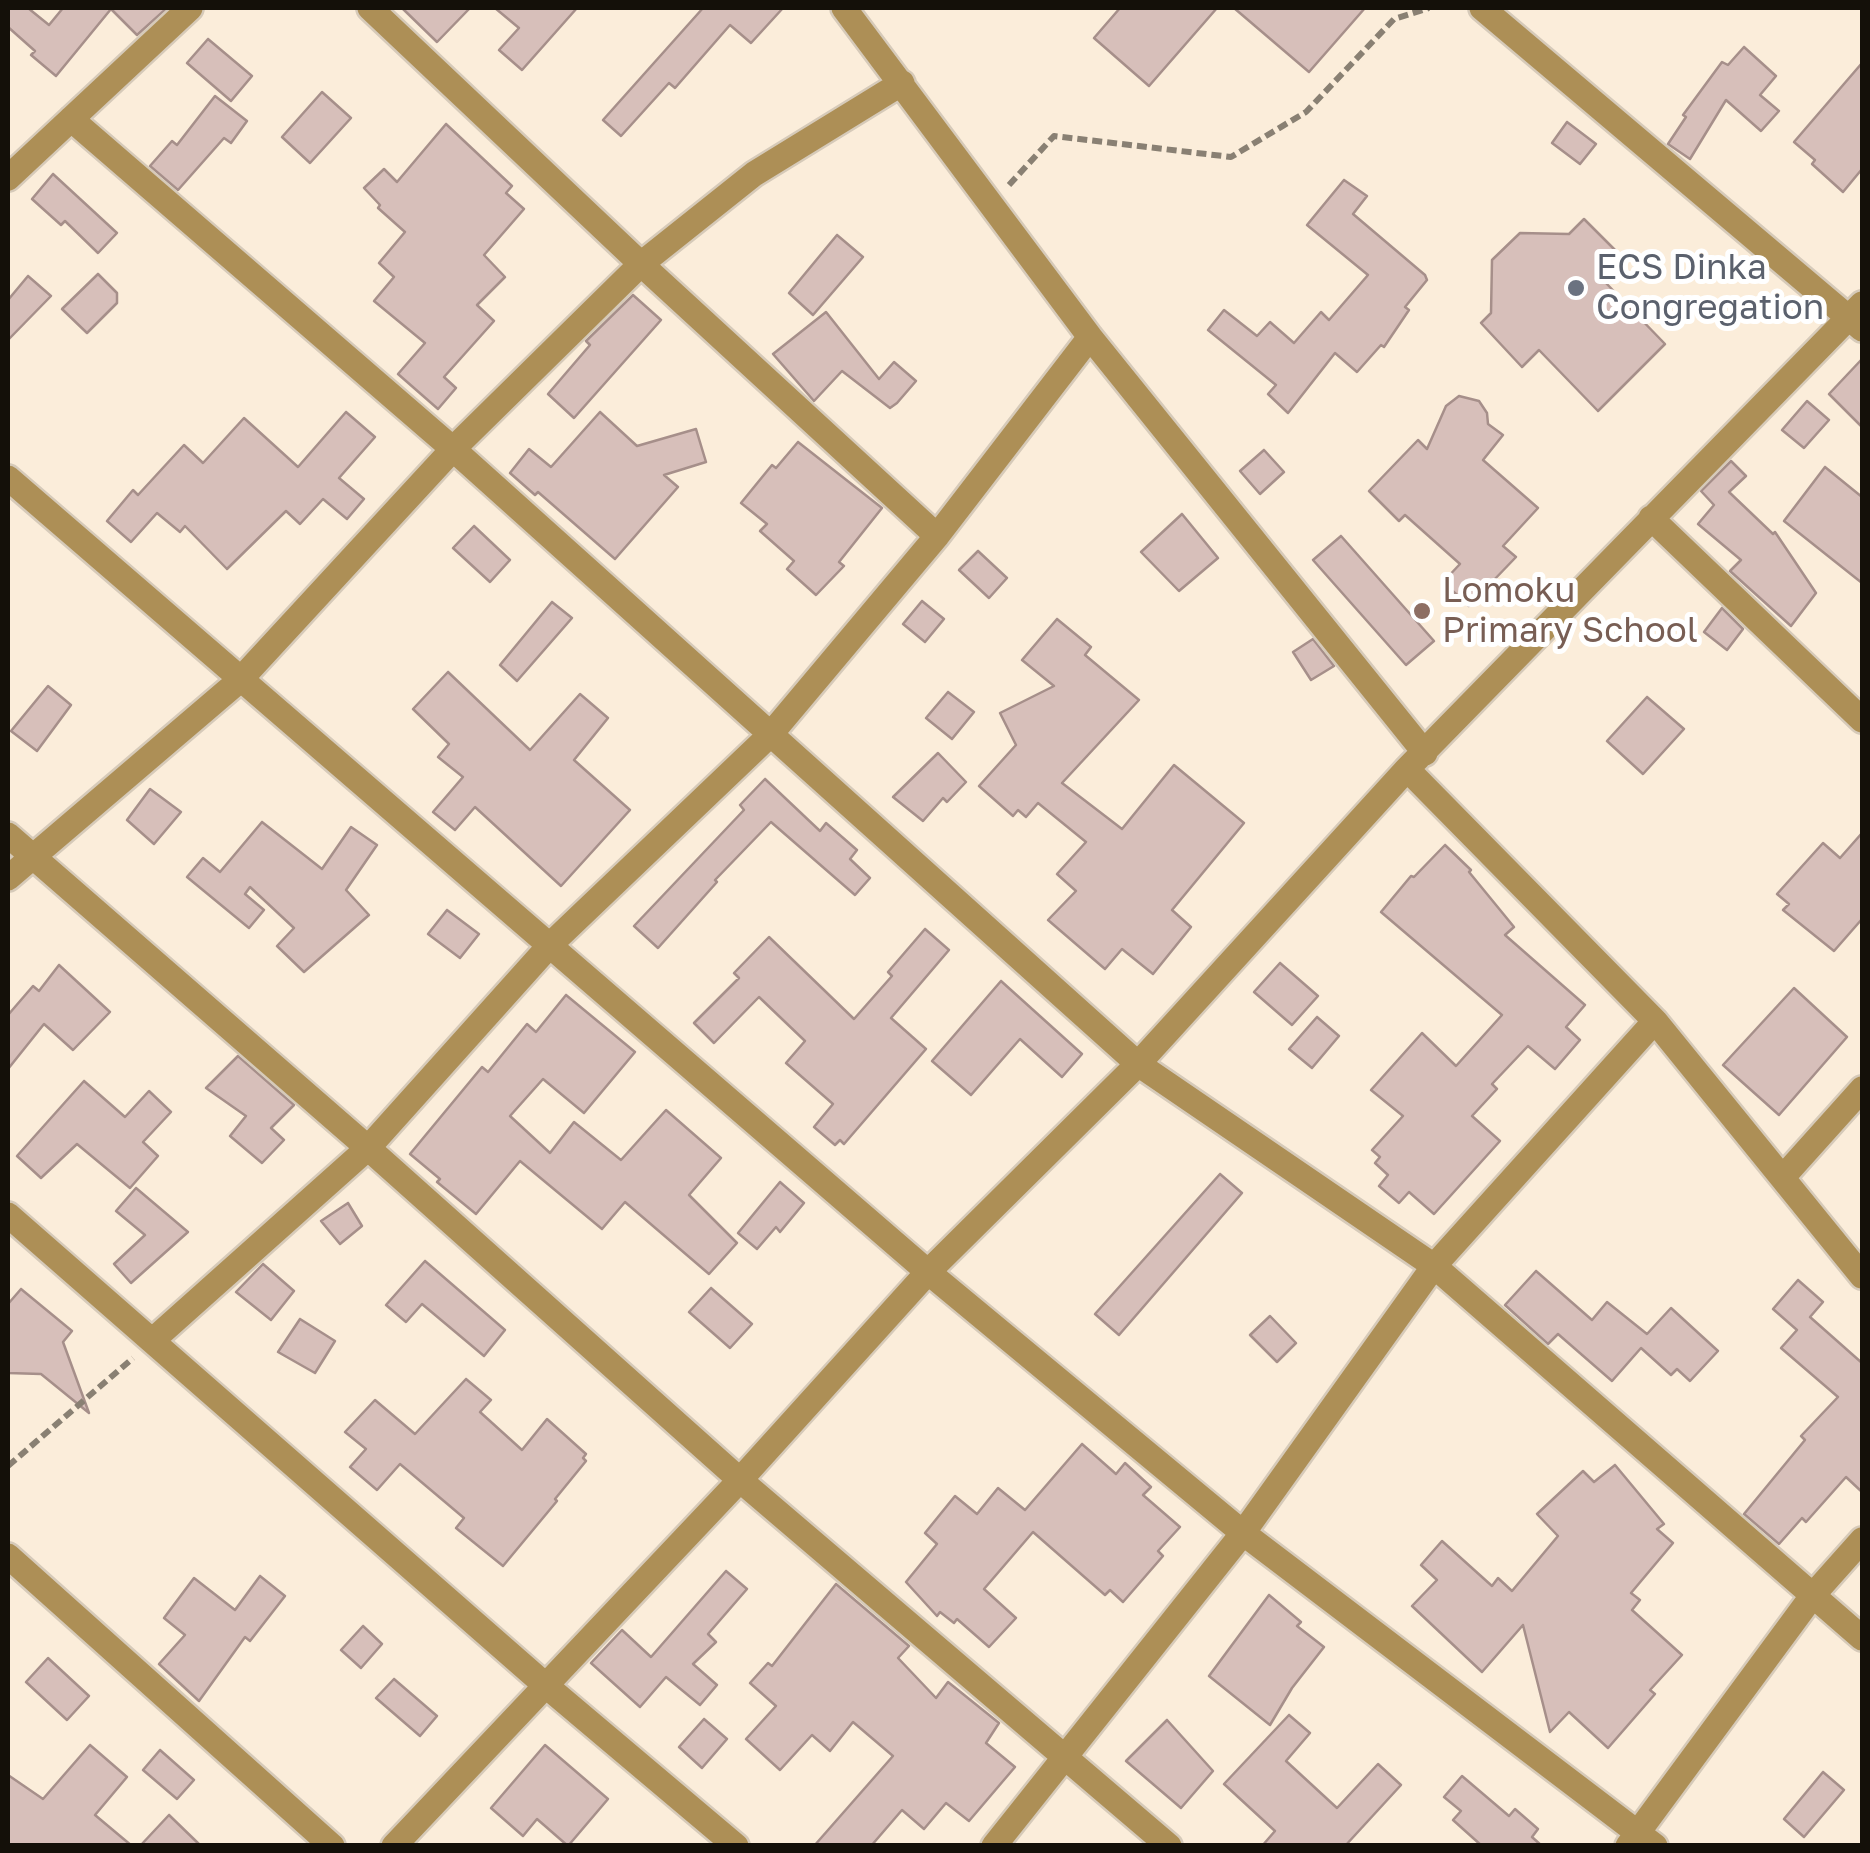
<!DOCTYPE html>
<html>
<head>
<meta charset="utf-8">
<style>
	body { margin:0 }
	#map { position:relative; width:1870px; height:1853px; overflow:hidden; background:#fbedda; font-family:"Golos Text",sans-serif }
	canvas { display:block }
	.frame { position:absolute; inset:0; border:10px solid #141009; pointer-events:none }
</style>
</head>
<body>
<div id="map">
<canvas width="1870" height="1853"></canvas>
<div class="frame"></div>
</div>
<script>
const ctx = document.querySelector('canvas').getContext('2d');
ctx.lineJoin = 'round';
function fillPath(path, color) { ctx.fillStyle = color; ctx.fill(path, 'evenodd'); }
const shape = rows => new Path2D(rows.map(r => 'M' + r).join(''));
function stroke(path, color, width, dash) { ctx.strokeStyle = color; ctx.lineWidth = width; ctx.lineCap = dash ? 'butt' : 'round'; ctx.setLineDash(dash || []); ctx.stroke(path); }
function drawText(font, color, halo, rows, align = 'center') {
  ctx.font = font + ' "Golos Text",sans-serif'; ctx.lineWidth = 10; ctx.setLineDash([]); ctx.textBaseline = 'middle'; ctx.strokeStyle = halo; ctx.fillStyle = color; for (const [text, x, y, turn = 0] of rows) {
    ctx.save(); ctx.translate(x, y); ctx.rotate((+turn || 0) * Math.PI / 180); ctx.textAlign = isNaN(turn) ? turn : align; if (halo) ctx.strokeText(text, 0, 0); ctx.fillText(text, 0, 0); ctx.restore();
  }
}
const building = shape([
	[8,8,28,8,49,25,63,8,167,8,137,35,111,9,56,76,31,55,35,51,8,27,8,8],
	[402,8,470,8,437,42,402,8],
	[495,8,577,8,522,70,499,50,519,28,495,8],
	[703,8,783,8,751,43,730,25,675,88,669,83,621,136,603,120,703,8],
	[1120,8,1217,8,1149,86,1094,38,1120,8],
	[1234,8,1365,8,1309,72,1234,8],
	[208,39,252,76,231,101,187,63,208,39],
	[1744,47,1776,76,1760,95,1779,111,1761,131,1726,100,1690,159,1668,144,1686,117,1683,115,1722,62,1728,65,1744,47],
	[1862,63,1862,169,1843,192,1812,164,1815,160,1794,142,1862,63],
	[322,92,351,118,310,163,282,137,322,92],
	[215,96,247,121,231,143,224,138,178,190,150,166,172,141,177,145,215,96],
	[1567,122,1596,144,1580,164,1552,143,1567,122],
	[446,124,512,186,506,193,524,209,484,255,505,277,477,305,494,321,444,377,456,388,438,409,398,374,425,343,374,301,394,277,379,263,405,232,378,208,380,205,364,188,384,169,397,182,446,124],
	[53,174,117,233,98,253,65,221,61,225,32,199,53,174],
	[1344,180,1367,196,1353,214,1425,275,1427,280,1405,307,1409,310,1384,347,1381,345,1357,372,1335,353,1288,413,1268,394,1276,385,1208,330,1224,310,1257,336,1270,322,1294,343,1321,312,1329,320,1368,275,1307,225,1344,180],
	[1584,219,1626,261,1605,282,1665,344,1598,411,1539,350,1522,367,1481,323,1491,313,1492,260,1520,233,1569,234,1584,219],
	[837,235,863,257,813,315,789,293,837,235],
	[98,274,117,293,117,303,87,333,62,309,98,274],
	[28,276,51,296,8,340,8,300,28,276],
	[633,295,661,320,574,418,548,394,590,345,586,341,633,295],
	[826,312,879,379,894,362,916,381,897,403,890,408,842,371,814,401,773,354,826,312],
	[1862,359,1862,427,1829,394,1862,359],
	[1459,396,1479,401,1487,413,1488,424,1503,435,1483,460,1538,508,1503,546,1516,557,1469,606,1443,582,1460,564,1405,515,1399,521,1369,491,1418,440,1427,449,1446,406,1459,396],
	[1807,401,1829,420,1804,448,1782,430,1807,401],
	[346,412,375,437,339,478,364,499,347,519,323,499,300,524,286,511,227,569,185,526,180,532,157,513,131,542,107,521,133,490,138,495,184,445,203,463,244,418,298,467,346,412],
	[600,412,637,446,696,429,706,462,664,475,678,487,615,559,538,492,535,495,510,473,529,449,551,467,600,412],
	[798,442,882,508,839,562,844,566,816,595,787,569,794,561,760,531,767,524,741,503,772,465,776,468,798,442],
	[1264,450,1284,472,1260,494,1240,471,1264,450],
	[1731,461,1746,476,1729,492,1773,534,1775,532,1816,593,1791,626,1730,571,1741,560,1698,524,1714,505,1701,491,1731,461],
	[1825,467,1862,497,1862,583,1784,521,1825,467],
	[1182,514,1218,558,1179,591,1141,552,1182,514],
	[474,526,510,560,490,582,453,548,474,526],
	[1341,536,1434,641,1406,665,1313,560,1341,536],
	[978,551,1007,578,989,598,959,570,978,551],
	[922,601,944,619,925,642,903,624,922,601],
	[552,602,572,618,517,681,500,665,552,602],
	[1722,608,1743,629,1727,650,1704,632,1722,608],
	[1057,619,1091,647,1085,655,1139,700,1062,783,1122,829,1174,765,1244,823,1172,910,1191,927,1153,974,1122,949,1105,969,1048,920,1076,891,1057,874,1086,842,1038,803,1026,817,1018,810,1013,816,979,786,1016,745,1000,713,1054,686,1022,660,1057,619],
	[1313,639,1334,666,1311,680,1293,652,1313,639],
	[448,672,530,750,580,694,608,718,574,760,630,810,561,886,475,807,455,830,433,812,463,777,438,757,449,744,413,709,448,672],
	[48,686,71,705,37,751,11,731,48,686],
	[948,692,974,712,952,739,926,718,948,692],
	[1647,697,1684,729,1643,774,1607,741,1647,697],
	[938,753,966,782,947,802,943,798,923,821,893,797,938,753],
	[765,779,820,831,826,823,857,850,850,859,870,878,855,895,771,822,715,880,717,882,658,948,634,926,744,810,740,805,765,779],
	[150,789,181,812,154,844,127,820,150,789],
	[262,822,322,869,351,827,377,845,346,890,369,915,304,972,277,946,294,928,250,887,245,894,264,910,249,928,187,877,203,858,220,872,262,822],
	[1862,833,1862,919,1834,951,1783,910,1789,904,1777,894,1823,843,1840,858,1862,833],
	[1445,845,1471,870,1469,872,1514,927,1505,935,1585,1005,1566,1027,1580,1040,1555,1069,1528,1046,1492,1084,1497,1089,1472,1116,1500,1141,1434,1214,1409,1192,1399,1203,1379,1186,1388,1175,1375,1163,1380,1157,1372,1150,1403,1116,1371,1090,1422,1033,1456,1066,1502,1015,1381,912,1411,876,1414,877,1445,845],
	[447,910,479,934,460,958,428,934,447,910],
	[925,929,949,950,891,1018,926,1049,844,1144,840,1140,835,1145,814,1127,833,1104,786,1063,805,1041,759,997,714,1043,694,1023,739,978,734,973,769,937,854,1019,892,976,888,972,925,929],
	[1280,963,1318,996,1292,1025,1254,992,1280,963],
	[59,965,110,1012,73,1050,44,1024,8,1069,8,1015,33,986,39,991,59,965],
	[1001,981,1082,1054,1062,1077,1020,1039,971,1095,932,1061,1001,981],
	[1794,988,1847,1037,1779,1115,1723,1065,1794,988],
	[566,995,635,1052,584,1113,543,1079,510,1116,550,1153,574,1122,621,1160,666,1110,721,1158,689,1195,737,1243,709,1274,625,1202,602,1229,520,1161,476,1214,437,1182,440,1179,410,1154,482,1067,488,1072,527,1024,536,1032,566,995],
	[1317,1017,1339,1036,1312,1068,1289,1049,1317,1017],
	[238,1056,294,1105,271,1128,284,1140,262,1163,230,1136,246,1116,206,1088,238,1056],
	[84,1081,125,1117,149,1091,171,1112,143,1142,158,1156,130,1188,77,1144,41,1178,17,1156,84,1081],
	[1220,1174,1242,1193,1119,1335,1095,1314,1220,1174],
	[780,1182,804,1203,780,1232,776,1227,757,1249,738,1233,780,1182],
	[136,1188,188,1232,131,1283,114,1264,145,1235,116,1211,136,1188],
	[348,1203,362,1226,340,1244,321,1221,348,1203],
	[425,1261,505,1330,484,1356,422,1304,406,1322,386,1305,425,1261],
	[263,1264,294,1291,271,1320,236,1292,263,1264],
	[1536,1271,1592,1320,1607,1302,1647,1334,1671,1308,1718,1351,1690,1381,1677,1369,1671,1375,1641,1348,1612,1381,1558,1334,1548,1344,1505,1305,1536,1271],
	[1798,1280,1823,1302,1810,1317,1862,1363,1862,1492,1846,1477,1806,1522,1802,1518,1779,1544,1744,1514,1805,1440,1801,1436,1838,1397,1781,1348,1797,1330,1773,1309,1798,1280],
	[711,1288,752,1324,730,1348,689,1312,711,1288],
	[21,1289,72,1331,63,1342,89,1413,41,1374,8,1373,8,1304,21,1289],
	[1270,1316,1296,1343,1277,1362,1250,1335,1270,1316],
	[300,1319,335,1341,315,1373,278,1352,300,1319],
	[466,1379,491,1400,480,1412,522,1450,547,1419,586,1454,583,1458,586,1461,555,1499,557,1501,503,1566,456,1528,464,1518,400,1464,377,1490,350,1467,366,1449,345,1432,375,1400,415,1434,466,1379],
	[1082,1444,1116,1474,1125,1463,1151,1487,1143,1495,1180,1527,1158,1551,1163,1556,1123,1602,1110,1590,1105,1595,1033,1532,984,1589,1016,1618,989,1647,957,1619,954,1623,940,1612,937,1616,906,1582,937,1544,925,1533,955,1496,977,1514,998,1488,1025,1510,1082,1444],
	[1615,1465,1664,1524,1657,1529,1673,1543,1631,1593,1640,1600,1632,1610,1682,1655,1650,1690,1655,1694,1608,1748,1569,1712,1550,1732,1523,1625,1482,1672,1412,1606,1437,1580,1421,1565,1442,1541,1492,1586,1498,1578,1512,1591,1558,1536,1537,1514,1583,1471,1594,1482,1615,1465],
	[726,1571,747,1589,708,1634,716,1642,693,1664,717,1685,700,1705,666,1677,640,1707,591,1663,622,1630,651,1657,726,1571],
	[260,1576,285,1596,250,1641,245,1637,199,1701,159,1664,185,1635,164,1618,194,1578,235,1610,260,1576],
	[836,1584,909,1646,898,1658,936,1698,948,1682,999,1723,986,1743,1015,1767,969,1821,946,1803,924,1829,902,1810,871,1846,814,1846,893,1756,853,1722,830,1751,812,1735,780,1770,746,1739,776,1706,750,1683,768,1663,772,1666,836,1584],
	[1269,1595,1301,1622,1297,1626,1324,1647,1292,1688,1270,1725,1209,1676,1269,1595],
	[363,1626,382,1644,361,1668,341,1650,363,1626],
	[48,1658,89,1696,67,1720,26,1682,48,1658],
	[394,1679,437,1716,420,1736,376,1698,394,1679],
	[1289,1715,1310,1733,1286,1761,1337,1808,1378,1764,1401,1785,1345,1846,1262,1846,1275,1831,1224,1784,1289,1715],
	[704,1719,727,1739,702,1768,679,1747,704,1719],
	[1167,1720,1213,1771,1181,1808,1126,1761,1167,1720],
	[90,1745,127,1777,95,1815,132,1846,8,1846,8,1775,43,1799,90,1745],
	[545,1745,608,1799,568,1846,537,1819,523,1836,491,1808,545,1745],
	[160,1750,194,1780,177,1799,143,1770,160,1750],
	[1823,1772,1844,1790,1804,1837,1784,1819,1823,1772],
	[1462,1776,1509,1816,1515,1809,1538,1829,1532,1837,1542,1846,1482,1846,1453,1820,1461,1811,1444,1797,1462,1776],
	[169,1815,201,1846,140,1846,169,1815]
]);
fillPath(building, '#d7bfba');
stroke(building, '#a68f8a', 2.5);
const minor = shape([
	[370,8,641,264,937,536],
	[844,8,1090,337,1425,753],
	[1482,8,1862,329],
	[71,119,453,449,1138,1064,1434,1266,1862,1638],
	[8,178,190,8],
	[8,478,928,1272,1243,1533,1655,1846],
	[1651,518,1862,720],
	[1407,769,1655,1021,1862,1276],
	[8,835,368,1148,740,1480,1169,1846],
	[8,878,240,680,453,449,641,264,754,174,902,83],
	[1784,1176,1862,1089],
	[8,1215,544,1684,736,1846],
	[153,1340,368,1148,551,944,770,735,937,536,1090,337],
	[8,1556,332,1846],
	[394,1846,740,1480,928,1272,1138,1064,1407,769,1862,304],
	[994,1846,1243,1533,1434,1266,1655,1021],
	[1628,1846,1813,1595,1862,1540]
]);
stroke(minor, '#d6cab9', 30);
stroke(shape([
	[1009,185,1054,136,1231,157,1306,112,1394,19,1429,8],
	[8,1466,133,1358]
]), '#898073', 6, [10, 5]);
stroke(minor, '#ad8f56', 25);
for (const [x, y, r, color] of [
	[1576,288,10,"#6b7280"],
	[1422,611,10,"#8d6e63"]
]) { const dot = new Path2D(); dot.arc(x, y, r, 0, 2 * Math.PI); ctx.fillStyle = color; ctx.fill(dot); stroke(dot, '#fff', 4); }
drawText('35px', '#5b616d', '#fff', [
	["ECS Dinka",1596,268],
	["Congregation",1596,308]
], 'left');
drawText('35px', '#785e54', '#fff', [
	["Lomoku",1442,591],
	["Primary School",1442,631]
], 'left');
</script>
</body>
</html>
